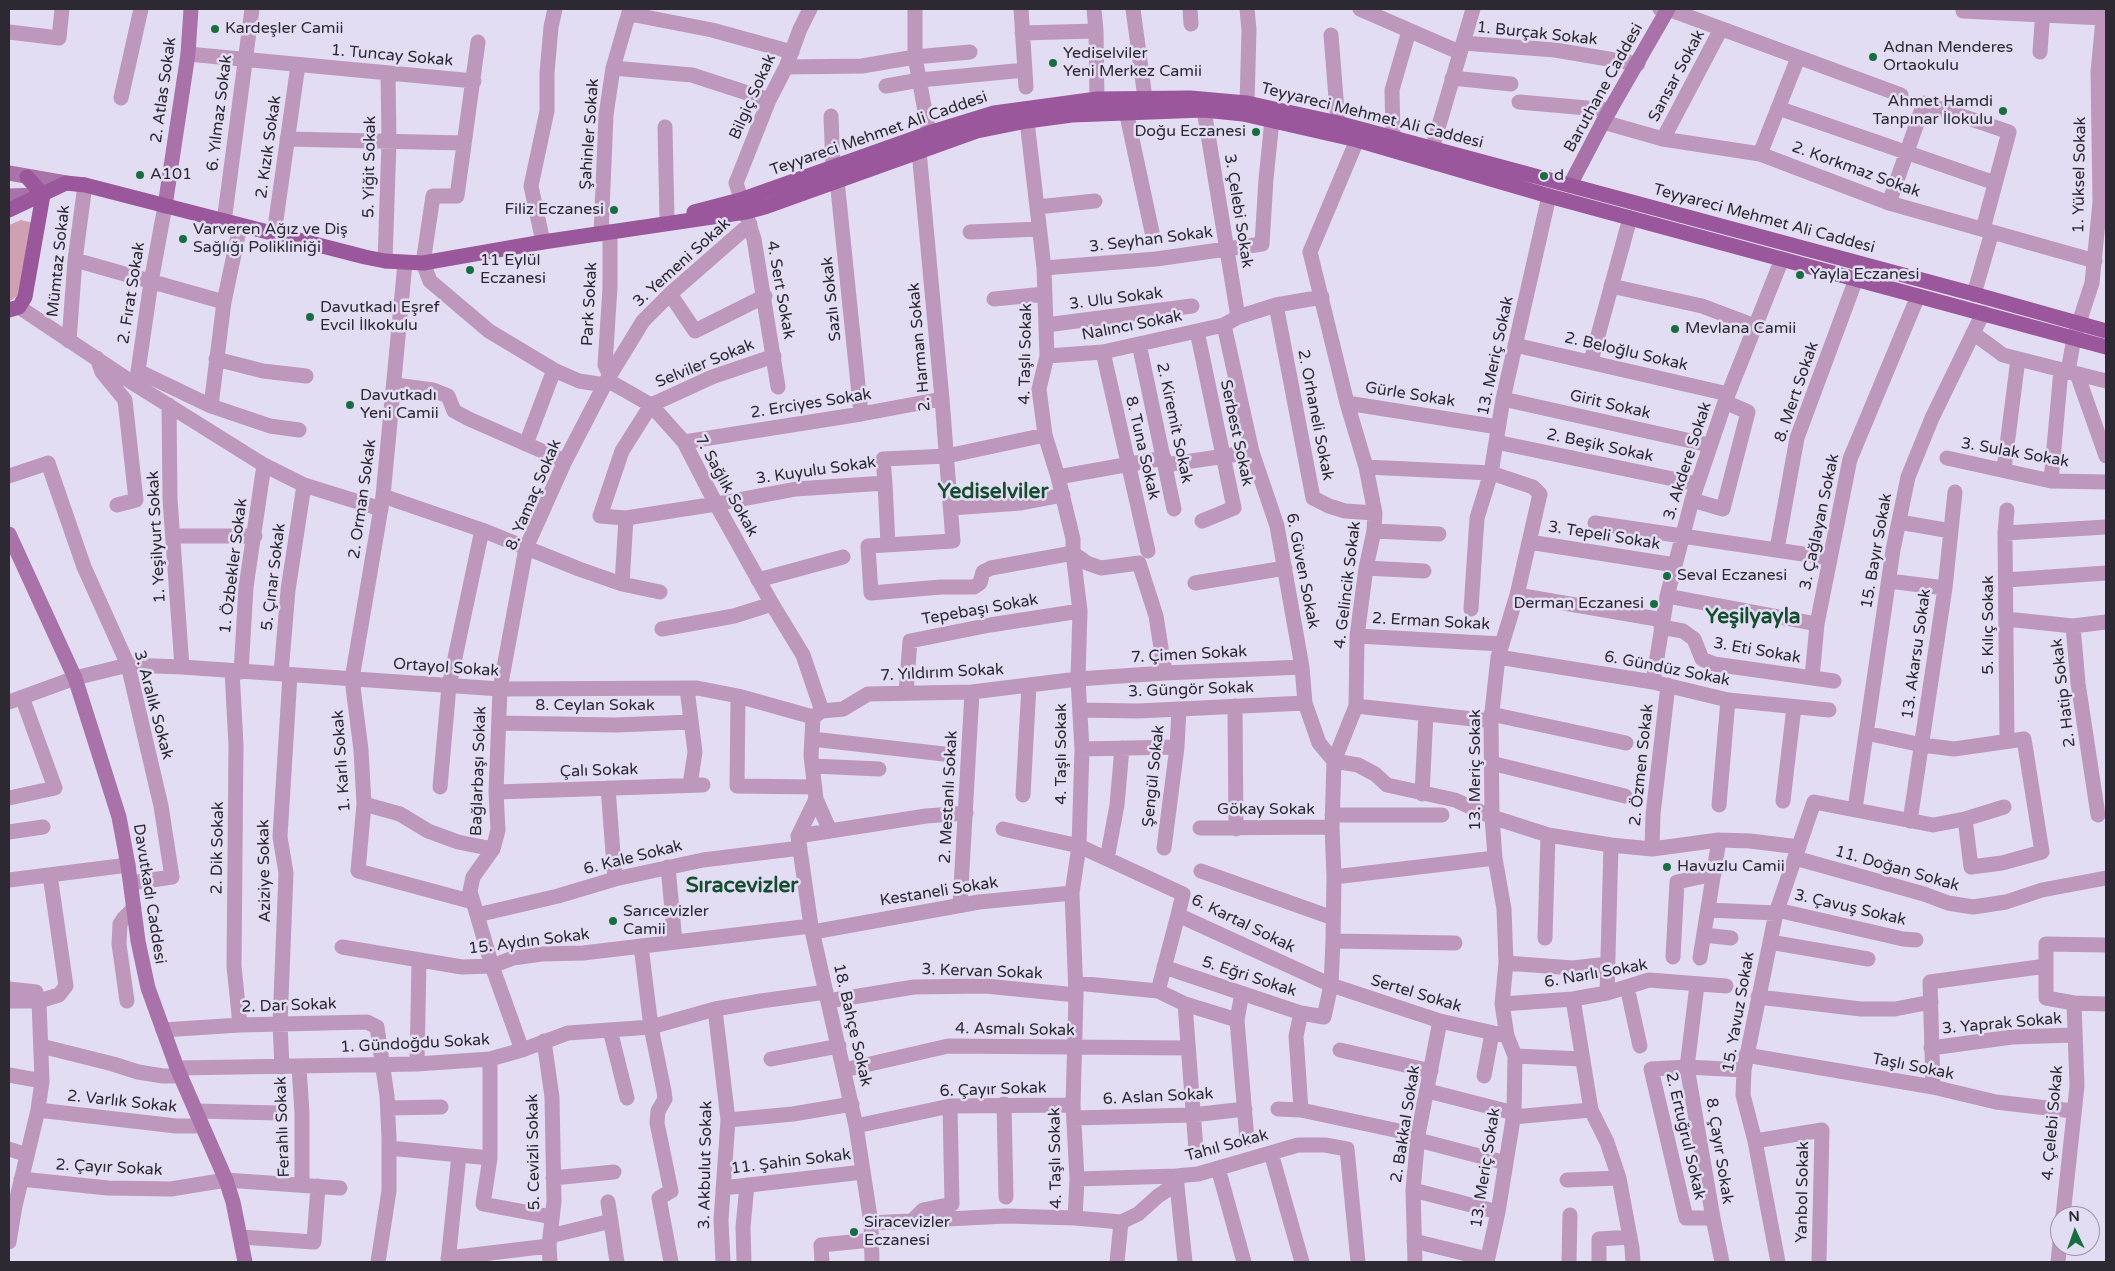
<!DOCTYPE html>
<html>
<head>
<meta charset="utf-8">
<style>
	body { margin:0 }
	#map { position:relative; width:2115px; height:1271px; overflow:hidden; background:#e3ddf3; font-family:"Varela Round",sans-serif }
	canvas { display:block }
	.frame { position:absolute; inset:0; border:10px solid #2c2932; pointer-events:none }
	.north { position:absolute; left:2050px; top:1206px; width:50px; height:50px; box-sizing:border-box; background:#e3ddf3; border:1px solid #9a95a6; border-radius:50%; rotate:357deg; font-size:14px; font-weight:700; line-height:20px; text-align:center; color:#2c2932 }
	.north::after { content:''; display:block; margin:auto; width:18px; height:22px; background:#176e41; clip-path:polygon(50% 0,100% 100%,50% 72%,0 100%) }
</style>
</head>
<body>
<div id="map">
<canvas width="2115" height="1271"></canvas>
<div class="frame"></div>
<div class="north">N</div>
</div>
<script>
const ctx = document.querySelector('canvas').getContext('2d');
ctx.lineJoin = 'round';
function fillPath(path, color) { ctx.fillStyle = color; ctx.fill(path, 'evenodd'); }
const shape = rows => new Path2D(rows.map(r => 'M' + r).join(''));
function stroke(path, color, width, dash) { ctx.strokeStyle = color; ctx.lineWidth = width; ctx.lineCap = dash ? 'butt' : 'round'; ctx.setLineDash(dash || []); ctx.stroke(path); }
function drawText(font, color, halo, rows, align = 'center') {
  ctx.font = font + ' "Varela Round",sans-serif'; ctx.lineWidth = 5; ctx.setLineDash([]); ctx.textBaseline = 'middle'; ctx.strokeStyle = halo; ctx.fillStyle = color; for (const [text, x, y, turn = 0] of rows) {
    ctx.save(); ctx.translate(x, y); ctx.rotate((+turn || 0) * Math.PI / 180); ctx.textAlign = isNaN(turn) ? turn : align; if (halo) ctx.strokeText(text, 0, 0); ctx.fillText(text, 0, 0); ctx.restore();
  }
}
fillPath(shape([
	[21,220,34,223,21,293,9,302,9,225]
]), '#cfa0b1');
stroke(shape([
	[915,9,915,57,929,133],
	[1021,9,1026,87],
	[1094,9,1096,31,1097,99],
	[1133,9,1145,98],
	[1190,9,1191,24],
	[1360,9,1459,52],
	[1660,9,1668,9,1901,95],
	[1963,9,1963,11,2103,18],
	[630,14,712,30,792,52],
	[9,32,59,38,62,9],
	[1022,33,1096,31],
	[1331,35,1338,123],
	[478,42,457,196,433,196,423,263,430,281,489,331,554,370,579,381,605,385],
	[1463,43,1555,50,1638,64],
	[2040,52,2043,9],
	[188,54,474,81],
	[786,67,862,66,915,57,970,52],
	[613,68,692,75,769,100],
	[1452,78,1511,84],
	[886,86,920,80,1025,70],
	[121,98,141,9],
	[1519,102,1610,110],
	[1247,103,1249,30,1247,9],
	[1778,108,1995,183],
	[1204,110,1238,317],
	[1126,111,1152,232],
	[831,116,833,167],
	[1027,121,1044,268,1047,356,1039,389,1045,435,1058,477,1073,539,1073,553,1080,611,1078,679,1082,749,1079,846,1072,893,1076,995,1073,1105,1077,1179,1075,1218],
	[1603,122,1663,139,1760,154,1889,203,2095,261],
	[665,127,667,220],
	[287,139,464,143],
	[1393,139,1392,90,1409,31],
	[1663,139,1721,29],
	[1432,149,1473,9],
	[919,151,942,399,953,541,868,546,871,593,941,587,974,587,980,583,983,572,991,568,1073,553,1087,563,1101,568,1139,563,1156,616,1165,673],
	[1760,154,1798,58],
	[837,180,861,414],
	[1889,203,1924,103,2009,132,1983,229],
	[1037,207,1095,201],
	[224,222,252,9],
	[970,232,1039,229],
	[274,234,298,65],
	[601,234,606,115,613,68,630,9],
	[543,242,531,186,547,111,547,73,551,27,555,9],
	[75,260,224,302],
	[385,261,389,142,388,73],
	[405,263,383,496,352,679,361,750,364,804,358,871,473,902],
	[1044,268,1156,259,1262,244,1266,179,1272,120],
	[1611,286,1702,306,1755,326],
	[670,294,695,331,765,296],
	[1974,294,1992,232],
	[994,299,1045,294],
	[1276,305,1313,498,1329,506,1345,511,1375,513],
	[19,307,136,385,264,465,304,485,381,509],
	[1046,325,1192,306],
	[1224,325,1252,452,1277,526,1302,667,1305,703,1319,743,1334,761,1358,765,1375,774,1387,785,1455,800,1492,817,1548,835,1611,845,1652,849,1719,840,1750,841,1799,847],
	[1197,331,1234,508,1202,521],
	[1973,333,2003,355,2106,381],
	[69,341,75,260,85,185],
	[1139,344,1174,509],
	[1515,345,1728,394],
	[1103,352,1148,551],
	[774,356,712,377,651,405,622,451,600,516,626,518,716,504,796,489,885,483,883,459,947,456,1045,435],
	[1047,356,1103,352,1224,325,1238,317,1276,305,1322,297],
	[97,358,102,372,125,400,136,500,117,505],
	[216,359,263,371,306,376],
	[1591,361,1630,218],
	[138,371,211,406,270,426,299,430],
	[2068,371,2074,338,2092,283,2100,202,2098,72,2104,9],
	[2077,374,2106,456],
	[610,376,605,365,610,287,610,232],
	[607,380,651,405,684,442,716,504,772,604,803,655,822,711],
	[136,385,151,282,165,206],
	[395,385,433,390,448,396,454,411,469,419,565,461],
	[778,387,754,239,736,183,769,100,786,67,800,29,810,9],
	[1503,399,1709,445],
	[1347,403,1498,427],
	[169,405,170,499,182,667],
	[211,406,224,302,240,226],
	[684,442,861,414,942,399],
	[1496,442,1697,484],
	[526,444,554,370],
	[1947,458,2051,481,2106,482],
	[1165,465,1252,452],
	[1366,467,1491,473,1477,518,1471,609],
	[2004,469,2018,359],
	[9,476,48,463,84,567,128,665,161,806,172,877,131,883],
	[1058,477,1164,458],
	[2051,481,2061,370],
	[885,483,888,545],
	[383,496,482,530,579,569,622,584,660,592],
	[1692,500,1723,509,1748,412,1725,402],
	[951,508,1021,503,1063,495],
	[2007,510,2005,533,2007,741],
	[1899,522,1951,531],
	[1595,523,1830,558],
	[1374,531,1439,534],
	[2005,533,2106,527],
	[173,536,255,536],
	[1529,542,1675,565],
	[1777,549,1797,438,1856,279],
	[1366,568,1424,571],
	[758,580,843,557],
	[2006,580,2106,573],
	[1889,581,1945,588],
	[1195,583,1285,568],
	[622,584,626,518],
	[1517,595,1663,620],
	[1667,596,1817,624],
	[2006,619,2073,626,2106,622],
	[2073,626,2078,683,2098,815],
	[1661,627,1683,631,1694,639,1702,659,1714,664,1834,681],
	[662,629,734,616,772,604],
	[1357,636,1502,644],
	[1498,657,1653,682,1728,700,1829,710],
	[232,671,236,745,234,966,240,1025],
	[241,672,246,587,264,465],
	[281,674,288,590,304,485],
	[1812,678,1817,624,1850,459,1918,296],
	[1653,682,1667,596,1692,500,1725,402,1782,259],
	[687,689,695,752,690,785],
	[906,693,910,641,990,625,1080,611],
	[738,696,737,786,815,787],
	[9,702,75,678,128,665,182,667,500,689,697,688,738,696,813,717],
	[1235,706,1236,829],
	[1356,706,1491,721],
	[1080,710,1138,711,1305,703],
	[1491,714,1626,743],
	[813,717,811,756,816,799,798,836,811,926,856,1126,871,1223,872,1262],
	[813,717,822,711,843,709,868,694,972,692,1078,679,1165,673,1302,667],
	[499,723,616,725,691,722],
	[1866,733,1922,745,1954,749,2024,739,2042,852,2002,863,1971,867,1965,819],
	[812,739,944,754],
	[1082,749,1177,747],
	[1491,763,1625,796],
	[813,766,879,769],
	[440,787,449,686,482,530],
	[608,788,615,879],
	[496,792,703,785],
	[1422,794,1426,714],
	[1023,795,1029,685],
	[9,798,55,788,22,697],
	[816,799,830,831],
	[1783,801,1794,707],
	[364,804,400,814,428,831,458,842,493,849],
	[1719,805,1728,700],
	[1855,809,1893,550,1908,477,1932,418,1983,313],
	[1332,815,1442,815],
	[1910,821,1945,588,1955,492],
	[1200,828,1332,827],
	[1003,829,1079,846,1183,894,1178,915,1331,985,1440,1021,1507,1036],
	[9,832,43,827],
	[798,836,926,816,966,813],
	[1164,848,1177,747,1179,709],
	[1652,849,1653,814,1668,685],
	[1795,858,1924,894,1948,903,1973,907,2006,902,2042,890,2106,878],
	[1107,859,1117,805,1122,748],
	[668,867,675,942],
	[1201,871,1333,918],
	[1334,877,1495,858],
	[9,880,128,865],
	[960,905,972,692],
	[1708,910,1776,913],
	[1777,910,1903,939,1916,940],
	[477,915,558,896,615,879,703,860,800,848],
	[813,932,979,902,1072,893],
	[1704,935,1731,938],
	[1545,938,1548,835],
	[1333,941,1455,943],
	[1770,942,1868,959],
	[2106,945,2046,944,2046,998,2074,1003,2106,1004],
	[641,946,651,1027,664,1091,665,1099,658,1111,657,1123,671,1191,659,1198,671,1262],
	[342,947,462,967,492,966,513,958,542,954,583,953,811,926],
	[1673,957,1677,882,1714,874],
	[1700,958,1719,840],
	[1506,963,1573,968,1608,964],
	[1164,967,1301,1013,1324,1017,1331,985,1333,941,1334,877,1332,827,1334,761,1356,706,1357,636,1366,568,1374,531,1375,513,1366,467,1347,403,1310,252,1357,140],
	[1076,983,1158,991,1185,1004,1237,1020],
	[1697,985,1687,1067,1713,1218,1722,1262],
	[1627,987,1640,1046],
	[9,989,36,992],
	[1158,991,1178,915],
	[1242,993,1237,1020,1247,1140],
	[1607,993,1611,845],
	[1758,997,1861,1009,1895,1009,1931,1002],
	[1573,999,1591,1110,1607,1142,1619,1178,1632,1248,1633,1262],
	[9,1001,39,1001,59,995,66,986,50,875],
	[127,1001,119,944,120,924,124,918,134,908],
	[828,1001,914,987,986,986,1076,995],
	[1185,1004,1196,1150],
	[1502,1004,1573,999,1607,993,1649,980,1726,986],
	[715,1009,728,1120,721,1220,723,1262],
	[163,1030,240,1025,367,1022,377,1027,387,1096,389,1138,389,1191,378,1262],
	[610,1030,627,1098],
	[544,1041,552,1097,554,1201,549,1246,550,1262],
	[41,1046,113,1064,138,1072,163,1076,181,1076],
	[1931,1048,2012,1037,2075,1035],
	[522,1050,492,966,470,891,473,877,493,849,498,830,496,792,500,689,526,548,565,461,607,380,643,321,670,294,750,224],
	[1340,1050,1431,1071],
	[1746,1055,1933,1087,1996,1102,2073,1111],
	[1515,1056,1583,1059],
	[490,1059,490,1158,483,1204,552,1217],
	[771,1059,839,1046],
	[417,1064,419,960],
	[282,1067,280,1024,286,873,280,837,290,675],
	[299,1067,302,1113,302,1185],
	[177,1068,417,1064,490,1059,522,1050,568,1033,651,1027,715,1009,761,1001,826,992],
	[844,1070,948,1046,1188,1048],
	[9,1075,42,1081],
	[1484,1076,1492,1033],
	[1933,1087,1930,982,2046,966],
	[1428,1091,1514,1113],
	[1004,1104,1006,1197],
	[388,1108,441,1107],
	[1278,1109,1301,1110,1418,1135],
	[38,1110,176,1126,202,1126],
	[1301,1110,1296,1036,1301,1013],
	[196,1111,278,1113],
	[1513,1117,1591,1110],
	[1074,1118,1192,1115,1245,1109],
	[728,1120,793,1114,852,1104],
	[856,1126,950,1106,1073,1105],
	[1418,1140,1506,1163],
	[1755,1141,1822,1130,1819,1262],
	[389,1148,490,1158],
	[9,1149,27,1155],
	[1271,1153,1302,1262],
	[1218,1168,1244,1262],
	[1176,1176,1185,1262],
	[553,1178,614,1172],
	[21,1179,108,1188,171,1189,226,1180,340,1188],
	[1077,1179,1176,1176,1198,1174,1298,1145,1325,1145,1347,1149,1358,1262],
	[1567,1180,1619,1178],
	[723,1188,863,1172],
	[1413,1190,1498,1212],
	[608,1202,617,1262],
	[2063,1216,2077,1086,2074,1003],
	[1713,1218,1686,1218,1651,1069,1687,1067,1744,1070],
	[914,1219,923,1210,952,1204,950,1106],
	[1121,1222,1138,1214,1158,1196,1176,1184],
	[871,1223,1006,1216,1075,1218,1121,1222,1117,1262],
	[550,1236,611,1221],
	[241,1237,314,1242,318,1186],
	[1414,1241,1487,1259],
	[9,1242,15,1206,38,1110,42,1081,39,1001],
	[448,1258,549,1246],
	[448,1262,459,1155],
	[744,1262,743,1227,747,1185],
	[822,1262,821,1245,871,1240],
	[1415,1262,1413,1190,1418,1135,1440,1021],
	[1487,1262,1498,1212,1514,1113,1515,1056,1507,1036,1502,1004,1506,963,1504,909,1495,858,1492,817,1491,721,1498,657,1517,595,1540,494,1533,487,1491,473,1503,399,1549,196],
	[1569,1262,1570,1215],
	[1599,1262,1599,1239,1630,1237],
	[1778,1262,1755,1141,1743,1095,1744,1070,1776,913,1814,802,1933,825,1965,819,2004,807],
	[2058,1262,2060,1242]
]), '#bd98bc', 15);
stroke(shape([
	[9,173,66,183],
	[1570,185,1603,122,1668,9],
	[9,196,40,195],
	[165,206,188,54,191,9],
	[9,534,75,678,119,817,128,865,138,941,148,988,177,1068,226,1180,233,1202,245,1262]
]), '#a973a9', 15);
stroke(shape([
	[27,177,43,195],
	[9,210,66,183,85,185,365,257,385,261,423,263,543,242,746,212,765,207,977,131,1027,121,1072,115,1204,110,1243,114,1357,140,1549,196,2106,347],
	[694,212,740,200,929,133,994,113,1097,99,1190,98,1247,103,1338,123,1974,294,2106,331],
	[9,310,19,307,25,297,43,195]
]), '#9a579b', 15);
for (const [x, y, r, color] of [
	[215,29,5,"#176e41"],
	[1873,57,5,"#176e41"],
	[1053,63,5,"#176e41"],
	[2003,111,5,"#176e41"],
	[1256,132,5,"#176e41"],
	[140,175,5,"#176e41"],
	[1544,176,5,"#176e41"],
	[614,210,5,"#176e41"],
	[183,239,5,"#176e41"],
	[470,270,5,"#176e41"],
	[1800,275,5,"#176e41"],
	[310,317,5,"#176e41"],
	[1675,329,5,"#176e41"],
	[350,405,5,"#176e41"],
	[1667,576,5,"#176e41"],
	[1654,604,5,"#176e41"],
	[1667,867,5,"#176e41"],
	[613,921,5,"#176e41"],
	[854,1232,5,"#176e41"]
]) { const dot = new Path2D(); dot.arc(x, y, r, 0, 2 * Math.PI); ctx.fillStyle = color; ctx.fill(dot); stroke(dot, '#e3ddf3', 2); }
drawText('16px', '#2c2932', '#e3ddf3', [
	["Kardeşler Camii",225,29],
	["Adnan Menderes",1883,48],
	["Ortaokulu",1883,66],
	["Yediselviler",1063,54],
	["Yeni Merkez Camii",1063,72],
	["Ahmet Hamdi",1993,102,"right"],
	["Tanpınar İlokulu",1993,120,"right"],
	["Doğu Eczanesi",1246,132,"right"],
	["A101",150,175],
	["d",1554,176],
	["Filiz Eczanesi",604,210,"right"],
	["Varveren Ağız ve Diş",193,230],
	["Sağlığı Polikliniği",193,248],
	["11 Eylül",480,261],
	["Eczanesi",480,279],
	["Yayla Eczanesi",1810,275],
	["Davutkadı Eşref",320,308],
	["Evcil İlkokulu",320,326],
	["Mevlana Camii",1685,329],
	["Davutkadı",360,396],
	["Yeni Camii",360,414],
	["Seval Eczanesi",1677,576],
	["Derman Eczanesi",1644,604,"right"],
	["Havuzlu Camii",1677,867],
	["Sarıcevizler",623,912],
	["Camii",623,930],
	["Siracevizler",864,1223],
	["Eczanesi",864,1241]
], 'left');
drawText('16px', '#2c2932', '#e3ddf3', [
	["1. Burçak Sokak",1537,34,6],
	["1. Tuncay Sokak",392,56,5],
	["Sansar Sokak",1677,76,-62],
	["Baruthane Caddesi",1604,88,-61],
	["2. Atlas Sokak",164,90,-82],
	["Bilgiç Sokak",753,97,-66],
	["6. Yılmaz Sokak",220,113,-83],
	["Teyyareci Mehmet Ali Caddesi",1372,116,14],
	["Şahinler Sokak",590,134,-86],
	["Teyyareci Mehmet Ali Caddesi",879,134,-19],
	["2. Kızık Sokak",269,147,-82],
	["5. Yiğit Sokak",370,167,-89],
	["2. Korkmaz Sokak",1856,170,20],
	["1. Yüksel Sokak",2080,175,-89],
	["3. Çelebi Sokak",1238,211,81],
	["Teyyareci Mehmet Ali Caddesi",1764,219,15],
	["3. Seyhan Sokak",1151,240,-7],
	["Mümtaz Sokak",59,261,-84],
	["3. Yemeni Sokak",682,263,-42],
	["4. Sert Sokak",780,290,80],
	["2. Fırat Sokak",132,293,-81],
	["Sazlı Sokak",832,299,-96],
	["3. Ulu Sokak",1116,299,-7],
	["Park Sokak",590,304,-87],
	["Nalıncı Sokak",1132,326,-11],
	["2. Harman Sokak",920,347,-95],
	["2. Beloğlu Sokak",1626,352,13],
	["4. Taşlı Sokak",1026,354,-89],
	["13. Meriç Sokak",1496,356,-78],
	["Selviler Sokak",705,364,-22],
	["8. Mert Sokak",1797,392,-71],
	["Gürle Sokak",1410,395,9],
	["2. Erciyes Sokak",811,404,-9],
	["Girit Sokak",1610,405,13],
	["2. Orhaneli Sokak",1315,415,79],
	["2. Kiremit Sokak",1174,423,78],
	["Serbest Sokak",1236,433,78],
	["2. Beşik Sokak",1600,446,12],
	["8. Tuna Sokak",1142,448,77],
	["3. Sulak Sokak",2015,453,10],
	["3. Akdere Sokak",1688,461,-72],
	["3. Kuyulu Sokak",816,471,-8],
	["7. Sağlık Sokak",726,486,61],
	["8. Yamaç Sokak",534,495,-67],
	["2. Orman Sokak",363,499,-82],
	["3. Çağlayan Sokak",1820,522,-78],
	["3. Tepeli Sokak",1604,536,9],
	["1. Yeşilyurt Sokak",157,537,-93],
	["15. Bayır Sokak",1877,551,-80],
	["1. Özbekler Sokak",234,566,-83],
	["6. Güven Sokak",1302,571,79],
	["5. Çınar Sokak",274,577,-83],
	["4. Gelincik Sokak",1348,585,-83],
	["Tepebaşı Sokak",980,610,-10],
	["2. Erman Sokak",1431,622,3],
	["5. Kılıç Sokak",1989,625,-90],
	["3. Eti Sokak",1757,651,10],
	["13. Akarsu Sokak",1917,654,-82],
	["7. Çimen Sokak",1189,655,-3],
	["Ortayol Sokak",446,668,4],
	["6. Gündüz Sokak",1667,669,11],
	["7. Yıldırım Sokak",942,673,-3],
	["3. Güngör Sokak",1191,690,-2],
	["2. Hatip Sokak",2064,693,-97],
	["3. Aralık Sokak",153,705,75],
	["8. Ceylan Sokak",595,706],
	["4. Taşlı Sokak",1062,754,-90],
	["1. Karlı Sokak",342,761,-94],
	["2. Özmen Sokak",1642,765,-84],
	["13. Meriç Sokak",1476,770,-90],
	["Bağlarbaşı Sokak",479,771,-88],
	["Çalı Sokak",599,771,-2],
	["Şengül Sokak",1154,776,-84],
	["2. Mestanlı Sokak",949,797,-87],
	["Gökay Sokak",1266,810],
	["2. Dik Sokak",218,848,-89],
	["6. Kale Sokak",633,858,-14],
	["11. Doğan Sokak",1897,869,16],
	["Aziziye Sokak",265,871,-91],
	["Kestaneli Sokak",939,892,-9],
	["Davutkadı Caddesi",149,894,81],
	["3. Çavuş Sokak",1850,908,13],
	["6. Kartal Sokak",1243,924,26],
	["15. Aydın Sokak",529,942,-7],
	["3. Kervan Sokak",982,972,2],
	["6. Narlı Sokak",1596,974,-10],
	["5. Eğri Sokak",1249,977,18],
	["Sertel Sokak",1416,994,17],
	["2. Dar Sokak",289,1006,-2],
	["15. Yavuz Sokak",1739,1012,-80],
	["3. Yaprak Sokak",2002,1024,-5],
	["18. Bahçe Sokak",852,1025,77],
	["4. Asmalı Sokak",1015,1030,1],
	["1. Gündoğdu Sokak",415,1044,-3],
	["Taşlı Sokak",1913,1067,11],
	["6. Çayır Sokak",993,1090,-2],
	["6. Aslan Sokak",1158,1097,-3],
	["2. Varlık Sokak",122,1102,6],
	["4. Çelebi Sokak",2053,1123,-85],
	["2. Bakkal Sokak",1406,1124,-81],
	["Ferahlı Sokak",283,1127,-92],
	["2. Ertuğrul Sokak",1685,1136,77],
	["Tahıl Sokak",1227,1146,-15],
	["8. Çayır Sokak",1719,1151,81],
	["5. Cevizli Sokak",534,1152,-91],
	["4. Taşlı Sokak",1056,1158,-91],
	["11. Şahin Sokak",791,1162,-7],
	["3. Akbulut Sokak",706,1165,-89],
	["2. Çayır Sokak",109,1168,3],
	["13. Meriç Sokak",1486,1168,-81],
	["Yanbol Sokak",1803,1192,-89]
]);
drawText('bold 21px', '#144e2f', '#e3ddf3', [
	["Yediselviler",993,492],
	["Yeşilyayla",1753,617],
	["Sıracevizler",742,886]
]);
</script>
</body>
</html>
